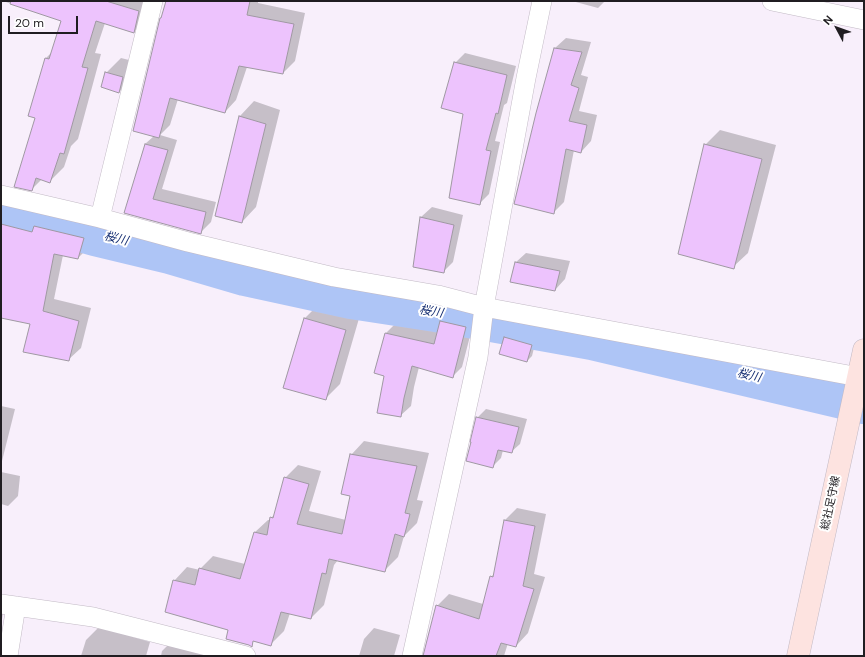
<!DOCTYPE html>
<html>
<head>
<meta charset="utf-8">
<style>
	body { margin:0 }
	#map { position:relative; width:865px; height:657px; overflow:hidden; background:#f8effb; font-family:"DM Sans",sans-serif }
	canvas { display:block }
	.frame { position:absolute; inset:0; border:2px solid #201d21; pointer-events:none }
	.north { position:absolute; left:817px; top:8px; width:40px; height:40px; -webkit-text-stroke:3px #fff; paint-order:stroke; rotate:311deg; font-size:11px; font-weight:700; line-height:16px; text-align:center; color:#201d21 }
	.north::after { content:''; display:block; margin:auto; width:14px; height:18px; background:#201d21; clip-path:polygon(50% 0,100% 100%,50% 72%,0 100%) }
	.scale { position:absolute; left:8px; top:16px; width:70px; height:18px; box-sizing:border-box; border:2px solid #201d21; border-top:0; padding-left:5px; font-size:12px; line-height:14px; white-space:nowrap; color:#201d21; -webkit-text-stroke:3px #fff; paint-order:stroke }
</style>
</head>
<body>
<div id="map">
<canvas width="865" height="657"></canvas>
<div class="frame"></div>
<div class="north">N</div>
<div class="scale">20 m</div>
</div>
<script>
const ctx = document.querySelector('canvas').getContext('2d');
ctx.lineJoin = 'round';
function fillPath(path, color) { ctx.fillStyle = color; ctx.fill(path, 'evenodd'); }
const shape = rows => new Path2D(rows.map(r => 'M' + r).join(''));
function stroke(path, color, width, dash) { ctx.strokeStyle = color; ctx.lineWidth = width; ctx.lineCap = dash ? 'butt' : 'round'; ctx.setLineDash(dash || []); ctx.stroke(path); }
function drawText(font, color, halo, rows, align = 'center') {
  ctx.font = font + ' "DM Sans","Noto Sans JP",sans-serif'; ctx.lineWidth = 4; ctx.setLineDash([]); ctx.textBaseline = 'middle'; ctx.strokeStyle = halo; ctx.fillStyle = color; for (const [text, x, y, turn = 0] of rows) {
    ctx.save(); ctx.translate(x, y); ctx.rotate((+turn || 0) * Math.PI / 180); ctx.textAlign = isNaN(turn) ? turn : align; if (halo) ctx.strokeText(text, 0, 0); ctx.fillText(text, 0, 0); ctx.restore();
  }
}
fillPath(shape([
	[3,1,152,1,147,18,134,32,105,23,95,53,101,54,78,139,71,146,64,167,50,181,42,179,31,190,36,118,46,58,52,52,62,21],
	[167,1,258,1,258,3,305,13,295,61,283,73,247,67,236,100,225,112,178,99,170,125,160,135,177,140,162,189,216,202,211,222,200,233,125,212,145,144,154,136],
	[572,1,605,1,598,8],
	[566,38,591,42,581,75,588,77,579,111,597,115,591,141,581,152,574,150,564,202,554,212,537,113,555,48],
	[465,53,516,66,507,103,504,105,495,141,500,142,489,194,479,204,455,63],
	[121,58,137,62,134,77,119,92,106,73],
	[254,101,280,110,256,207,242,222,240,116],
	[720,130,776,145,748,253,733,267,705,145],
	[432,207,463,215,453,262,443,272,414,266,421,217],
	[3,209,41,220,47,214,96,226,90,246,78,258,63,255,54,299,91,308,81,348,68,360,31,323,1,317,1,212],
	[526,253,570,261,565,279,555,290,515,263],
	[320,303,360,315,340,384,325,399,285,388,305,318],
	[451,311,475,317,462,367,452,377,419,367,414,387,411,406,400,416,385,375,386,333,396,323,438,332,441,321],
	[510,332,536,340,532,356,527,361,505,337],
	[1,406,15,409,1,465],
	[486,409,527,419,520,444,511,452,503,450,501,458,492,467,477,418],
	[364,441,429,453,417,500,423,501,417,523,404,536,398,557,385,570,338,560,334,565,324,605,311,618,290,613,284,631,271,644,230,630,174,581,187,567,200,570,200,569,213,556,245,564,254,533,268,520,271,520,271,518,275,514,285,478,298,465,321,471,309,511,346,520,351,495,351,455],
	[1,472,20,476,18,496,8,506,1,504],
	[517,508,546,514,534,574,545,577,528,633,516,646,508,643,504,656,424,656,437,606,449,594,483,604,491,577,495,573,505,520],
	[1,602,4,603,1,628],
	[99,627,150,642,146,656,81,656,86,640],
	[374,628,400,635,394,656,359,656,364,639],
	[172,641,205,650,203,656,161,656,162,651]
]), '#0003');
stroke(shape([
	[1,211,24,215,95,235,170,253,245,275,351,298,436,311,592,339,864,403]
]), '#aec5f6', 42);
const building = shape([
	[11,1,106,1,139,11,134,33,96,21,82,67,88,68,64,154,60,153,50,183,36,178,32,191,14,187,35,118,28,116,45,58,49,59,61,21,10,4,11,1],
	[166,1,250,1,247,15,294,24,283,74,239,66,225,113,170,98,159,138,133,131,160,18,161,18,166,1],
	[554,48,582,52,571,85,579,88,569,121,587,125,581,153,566,149,554,214,514,204,536,113,554,48],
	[454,62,507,75,498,114,496,113,486,150,491,151,480,205,449,198,463,114,441,108,454,62],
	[105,72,123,77,119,93,101,87,105,72],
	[239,116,266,124,242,223,215,216,239,116],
	[145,144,168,150,153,199,206,212,201,234,124,213,145,144],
	[704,144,762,159,734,269,678,254,704,144],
	[420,217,454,225,444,273,413,267,420,217],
	[1,224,32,232,34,226,84,238,78,259,54,254,43,311,79,321,69,361,23,352,30,324,1,318,1,224],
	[515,262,560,271,555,291,510,282,515,262],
	[304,318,346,330,326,400,283,388,304,318],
	[440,321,466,327,453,378,412,366,404,398,401,417,377,413,384,376,374,373,385,333,434,344,440,321],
	[504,337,532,345,527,362,499,354,504,337],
	[476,417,519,427,512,453,498,450,493,468,466,461,471,442,470,442,476,417],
	[350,454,417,466,405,513,410,514,404,537,395,534,385,572,329,559,326,574,322,573,311,619,281,612,271,646,253,641,252,647,249,645,226,639,228,630,165,612,173,580,195,585,199,568,240,579,254,532,267,535,270,517,273,518,284,477,309,484,297,524,342,534,350,496,341,494,350,454],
	[504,520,535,526,523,586,534,589,516,647,501,643,496,656,423,656,436,605,479,619,490,576,493,577,504,520]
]);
fillPath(building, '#edc3fd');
stroke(building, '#9f98a2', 1);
const street = shape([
	[772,1,864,20],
	[1,195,100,218,188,242,334,277,438,295,484,307,864,378],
	[100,218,153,1],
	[1,604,93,617,246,656],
	[8,656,16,606],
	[412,656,478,357,484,307,526,78,542,1]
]);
const secondary = shape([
	[798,656,864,350]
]);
stroke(street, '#c2bac5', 20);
stroke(secondary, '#c2bac5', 23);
stroke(street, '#fff', 19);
stroke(secondary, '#fde3e0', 22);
drawText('11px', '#201d21', '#fff', [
	["総社足守線",831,503,-78]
]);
drawText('italic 12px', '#152e72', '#fff', [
	["桜川",116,239,14],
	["桜川",431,312,10],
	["桜川",749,376,13]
]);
</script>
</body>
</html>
